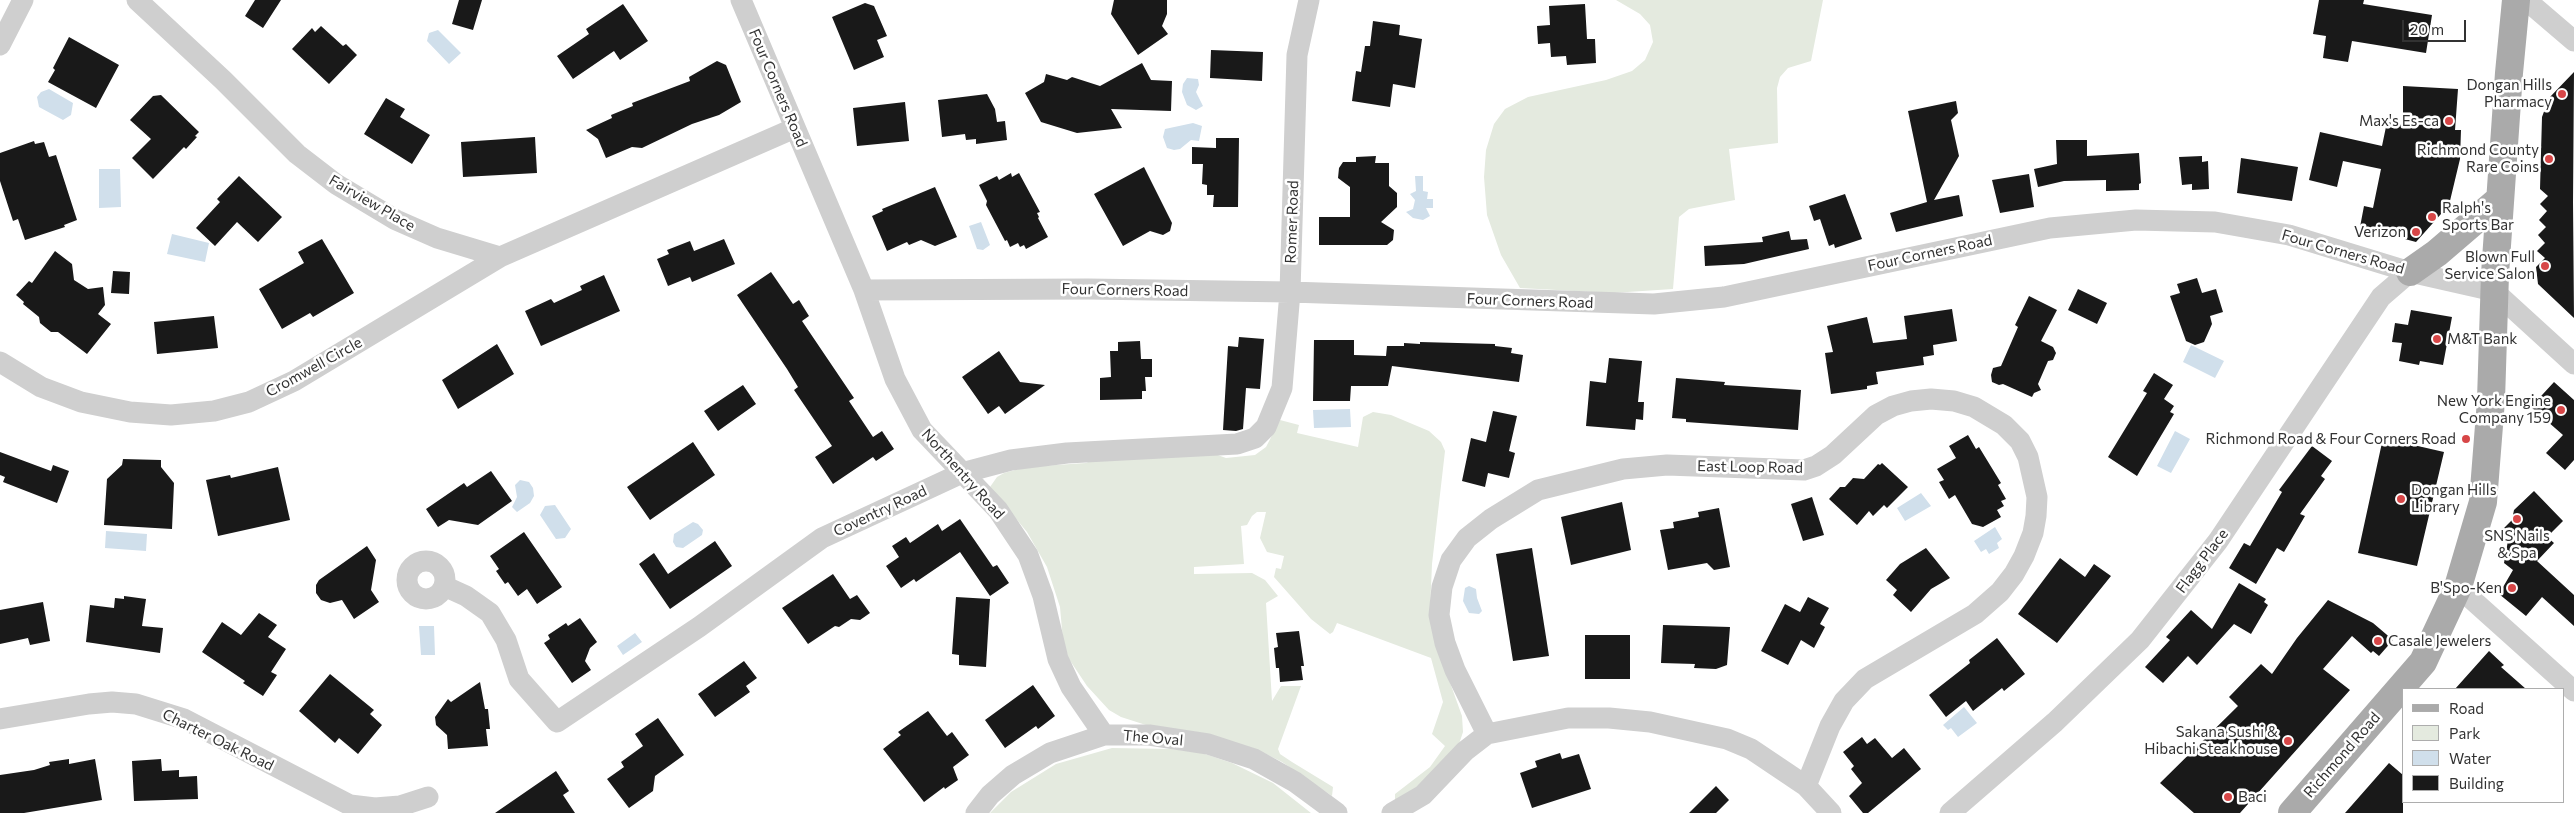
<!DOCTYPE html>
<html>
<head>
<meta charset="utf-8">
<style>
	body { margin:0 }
	#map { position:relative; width:2574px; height:813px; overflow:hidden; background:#fff; font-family:Commissioner,sans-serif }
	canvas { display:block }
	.legend { position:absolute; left:2402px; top:688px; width:162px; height:115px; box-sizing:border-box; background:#fff; border:1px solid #adadad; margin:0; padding:6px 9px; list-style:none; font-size:15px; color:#323232 }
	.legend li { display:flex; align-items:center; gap:10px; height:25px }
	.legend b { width:25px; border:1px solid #adadad }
	.scale { position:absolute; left:2402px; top:20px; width:64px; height:22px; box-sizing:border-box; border:2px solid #323232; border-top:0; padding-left:6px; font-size:15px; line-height:18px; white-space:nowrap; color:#323232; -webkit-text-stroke:4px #fff; paint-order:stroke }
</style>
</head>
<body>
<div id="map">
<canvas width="2574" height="813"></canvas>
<ul class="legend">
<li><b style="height:6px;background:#aaa"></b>Road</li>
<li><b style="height:14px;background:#e4eadf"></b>Park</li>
<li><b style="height:14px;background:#d0dfeb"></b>Water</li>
<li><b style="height:14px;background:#191919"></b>Building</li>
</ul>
<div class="scale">20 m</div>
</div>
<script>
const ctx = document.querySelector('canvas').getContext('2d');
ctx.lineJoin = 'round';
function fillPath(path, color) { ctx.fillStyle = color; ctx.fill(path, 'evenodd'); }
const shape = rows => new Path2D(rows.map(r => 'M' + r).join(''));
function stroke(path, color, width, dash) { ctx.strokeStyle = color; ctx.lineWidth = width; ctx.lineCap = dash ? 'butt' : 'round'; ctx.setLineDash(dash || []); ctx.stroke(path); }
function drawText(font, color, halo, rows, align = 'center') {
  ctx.font = font + ' Commissioner,sans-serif'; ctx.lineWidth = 5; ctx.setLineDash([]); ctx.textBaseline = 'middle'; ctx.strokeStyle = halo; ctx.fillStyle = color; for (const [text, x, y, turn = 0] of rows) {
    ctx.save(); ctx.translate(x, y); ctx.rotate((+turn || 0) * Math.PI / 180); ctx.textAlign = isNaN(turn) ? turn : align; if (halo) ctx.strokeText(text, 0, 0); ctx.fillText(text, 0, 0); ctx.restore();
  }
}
fillPath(shape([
	[1616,0,1823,0,1811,61,1788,68,1780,77,1777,88,1778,143,1729,149,1735,200,1689,209,1679,217,1673,289,1612,293,1520,288,1501,255,1487,215,1484,177,1486,150,1494,124,1505,109,1528,97,1606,80,1632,71,1645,60,1653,42,1650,25,1640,14],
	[1373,412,1391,415,1429,431,1441,442,1445,451,1432,564,1430,611,1434,638,1462,716,1463,732,1459,744,1427,783,1395,805,1395,794,1430,767,1445,746,1432,734,1443,702,1431,658,1337,623,1333,632,1330,634,1311,619,1274,577,1276,568,1281,569,1284,556,1267,552,1260,538,1266,512,1257,512,1252,516,1247,525,1241,526,1244,564,1194,567,1194,574,1252,573,1265,580,1278,596,1266,603,1272,701,1281,686,1301,686,1278,749,1280,754,1292,762,1333,787,1332,796,1282,762,1264,753,1146,725,1121,717,1109,710,1087,686,1069,659,1063,641,1060,607,1047,567,1027,532,990,487,997,477,1004,473,1026,467,1086,463,1093,460,1212,453,1226,458,1255,455,1266,447,1280,420,1299,425,1297,433,1358,447,1363,417],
	[1112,748,1172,749,1202,753,1232,763,1273,783,1311,813,990,813,1011,792,1056,764]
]), '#e4eadf');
fillPath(shape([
	[438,30,461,53,449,64,427,41,429,33],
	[1187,78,1198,79,1199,85,1196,92,1203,106,1196,110,1187,105,1182,92,1183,84],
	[49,89,73,103,71,115,63,120,39,107,37,97,41,92],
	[1193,123,1202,126,1199,141,1191,140,1180,149,1174,150,1167,148,1163,137,1165,129],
	[99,169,120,169,121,207,99,208],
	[1415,176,1423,176,1423,191,1428,192,1427,199,1433,199,1433,208,1426,208,1430,216,1423,220,1413,218,1406,212,1413,209,1415,200,1410,194,1416,191],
	[981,222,990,245,983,250,977,249,969,226],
	[172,234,209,243,205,262,167,254],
	[2191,345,2224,361,2215,378,2183,362],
	[1350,409,1351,427,1314,428,1313,410],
	[2175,431,2190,439,2171,473,2157,466],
	[520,480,529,482,533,488,534,496,530,503,517,512,512,507,517,497,515,485],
	[1921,493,1931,506,1905,521,1897,508],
	[555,505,571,529,565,538,556,539,540,515,545,506],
	[693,522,698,524,703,530,702,535,683,548,676,547,673,542,674,534],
	[1995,527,2002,539,1997,543,1999,548,1989,554,1986,549,1981,552,1974,541],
	[106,531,147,534,146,551,105,548],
	[1469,586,1476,589,1477,598,1482,611,1479,614,1469,613,1463,601,1465,588],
	[419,626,434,626,435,655,421,655],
	[635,633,642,642,623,655,617,646],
	[1964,707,1977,723,1958,737,1951,728,1948,730,1943,725]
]), '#d0dfeb');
fillPath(shape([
	[255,0,281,0,263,28,245,16],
	[459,0,482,0,473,30,452,24],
	[1114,0,1167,0,1167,14,1162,26,1168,34,1138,55,1111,14],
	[2319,0,2364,0,2363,4,2432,15,2426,53,2352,41,2348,62,2323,58,2326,36,2313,34],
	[865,3,874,6,887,36,877,40,884,57,854,70,832,17],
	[623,4,648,41,620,60,614,51,573,79,557,56,589,34,586,29],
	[1585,4,1587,39,1595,39,1596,63,1567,65,1566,56,1551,57,1550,43,1538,44,1537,26,1550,25,1549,6],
	[1373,21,1400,25,1399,35,1422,39,1415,88,1393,84,1390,107,1352,101,1356,71,1361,72,1365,46,1370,46],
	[321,26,343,46,346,44,357,55,329,84,292,49,312,28,315,32],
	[69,37,119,65,96,108,48,82,55,70,53,68],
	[1211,50,1263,52,1262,81,1210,78],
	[717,61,726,65,741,102,719,115,692,124,642,148,632,147,606,158,598,139,586,130,612,118,611,115,633,106,632,103,690,81,689,77],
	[1142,63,1151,80,1172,81,1171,111,1111,109,1122,128,1077,133,1041,122,1025,93,1044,82,1046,74,1067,80,1072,77,1100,86],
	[2574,72,2573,202,2574,318,2538,284,2536,267,2545,258,2537,251,2545,243,2538,235,2546,227,2539,220,2547,211,2540,204,2548,196,2540,189,2542,117,2549,98],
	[2403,86,2458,89,2455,130,2461,130,2460,159,2449,205,2416,242,2360,227,2364,206,2373,208,2381,169,2343,161,2337,187,2309,180,2320,132,2382,146,2387,122,2403,125],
	[987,94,995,109,997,122,1005,121,1007,140,976,144,976,139,966,140,965,134,942,137,938,100],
	[161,95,199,132,195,136,197,137,186,149,184,147,153,179,132,158,151,139,130,120,153,96],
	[386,98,405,109,400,117,430,135,412,164,364,134],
	[1956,101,1958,113,1951,120,1959,156,1934,200,1959,195,1963,216,1896,232,1890,213,1927,202,1908,111],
	[905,102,909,141,857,146,853,108],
	[535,137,537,173,463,177,461,142],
	[1216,138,1239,138,1238,207,1213,207,1214,195,1207,195,1207,185,1202,184,1203,164,1192,164,1192,147,1216,148],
	[2056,140,2087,140,2087,156,2139,153,2141,183,2139,184,2139,190,2106,191,2106,180,2064,181,2038,187,2034,169,2057,164],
	[34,141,35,144,44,142,49,157,56,155,77,220,64,225,65,227,25,240,18,219,13,221,0,181,0,153],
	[1376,156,1375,163,1389,163,1389,186,1397,193,1397,207,1381,222,1394,230,1393,240,1387,245,1319,245,1319,217,1350,217,1350,187,1338,178,1339,168,1343,162,1356,162,1356,157],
	[2202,156,2202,162,2208,161,2209,189,2192,190,2192,184,2182,185,2179,157],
	[2241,158,2298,167,2292,201,2237,193],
	[1144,167,1172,223,1170,231,1163,235,1150,231,1123,246,1094,194],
	[1011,173,1012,177,1019,173,1040,212,1037,213,1039,217,1038,218,1048,237,1026,249,1024,245,1020,247,1018,243,1010,247,1007,240,1005,241,986,205,987,201,979,185,997,176,999,180],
	[2029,174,2034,207,2000,213,1992,180],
	[239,176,282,217,258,242,237,222,215,246,196,228,220,202,217,199],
	[935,187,957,237,935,246,921,240,909,245,907,242,887,251,872,216,883,211,882,209],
	[1845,194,1862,239,1835,248,1834,244,1829,246,1820,219,1814,221,1809,206],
	[1789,231,1791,240,1807,239,1809,249,1744,264,1705,266,1704,246,1763,242,1762,237],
	[322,239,354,293,313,317,310,313,282,329,259,289,304,263,298,252],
	[724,239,735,264,692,282,690,277,668,286,657,259,669,254,667,250,690,241,694,251],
	[55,251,72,264,74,280,88,289,103,287,105,305,98,314,111,324,87,354,58,332,51,332,40,323,39,317,23,304,24,302,16,295,29,281,32,283],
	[113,271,130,272,129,294,111,293],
	[771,272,793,304,799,300,809,316,802,321,854,398,849,401,873,437,882,431,894,449,876,461,873,457,833,484,815,457,832,446,794,390,798,387,787,369,737,295],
	[604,275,620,311,541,346,525,311,551,299,554,303,582,290,580,286],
	[2197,278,2202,293,2216,289,2223,312,2210,316,2212,324,2204,342,2195,345,2186,341,2170,296,2180,293,2177,284],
	[2078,289,2107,303,2097,324,2068,310],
	[2029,296,2057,310,2041,341,2053,347,2056,353,2053,360,2048,361,2038,384,2041,390,2034,393,2032,397,2003,384,1999,385,1992,382,1991,375,1993,368,2001,366,2018,327,2015,325],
	[1952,309,1957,341,1933,345,1934,355,1923,357,1924,365,1876,372,1878,384,1867,386,1867,389,1831,394,1825,353,1833,352,1827,326,1867,317,1873,343,1907,339,1904,316],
	[2411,310,2452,317,2443,365,2420,361,2419,365,2399,361,2402,343,2392,342,2395,323,2408,325],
	[214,316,218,348,157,354,154,322],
	[1239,337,1264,339,1260,389,1246,388,1243,429,1236,431,1223,430,1228,346,1238,347],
	[1314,340,1354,340,1354,355,1386,356,1387,346,1404,346,1404,343,1420,344,1420,342,1495,344,1495,346,1512,348,1511,353,1523,355,1519,382,1392,366,1388,386,1351,386,1350,401,1313,401],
	[1140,341,1141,359,1152,359,1152,377,1145,377,1146,391,1142,391,1142,399,1100,400,1100,378,1111,377,1110,351,1118,351,1118,342],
	[497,344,514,374,458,409,442,380],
	[999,351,1020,382,1045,385,1005,414,999,406,988,414,962,377],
	[1609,358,1642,361,1638,402,1644,402,1643,420,1636,419,1635,430,1586,426,1590,381,1606,383],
	[2154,373,2173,385,2164,399,2174,406,2170,412,2174,414,2137,476,2108,457,2147,393,2143,391],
	[1676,378,1725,382,1724,385,1801,390,1798,430,1686,422,1686,419,1672,418],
	[2554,382,2574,400,2574,460,2565,470,2546,453,2563,435,2531,407],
	[743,385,756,404,718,431,704,411],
	[1493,411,1517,416,1509,451,1515,453,1509,478,1488,473,1485,487,1462,481,1471,438,1486,442],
	[1968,435,1976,449,1979,447,2001,483,1998,485,2006,499,2001,501,2004,506,1997,510,2001,517,1983,527,1972,524,1955,495,1949,499,1939,482,1944,480,1937,469,1956,458,1949,446],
	[2383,438,2444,452,2417,566,2358,553],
	[693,442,715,475,650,520,627,487],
	[2312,446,2332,461,2321,476,2325,479,2300,514,2305,516,2284,552,2277,548,2256,584,2229,568,2244,543,2250,546,2282,492,2279,490],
	[0,452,51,471,53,465,69,471,57,503,3,482,5,477,0,475],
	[123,459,161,460,161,467,174,483,172,529,104,525,107,479,122,465],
	[1882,463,1908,487,1887,508,1884,505,1873,516,1869,511,1857,525,1829,499,1840,487,1845,487,1853,478,1864,479,1878,464,1880,465],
	[278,467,290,520,218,536,206,480,230,475,231,478],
	[491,471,512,501,478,525,449,520,438,527,426,509,464,483,467,487],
	[2534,491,2563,521,2547,537,2554,543,2537,561,2574,595,2574,626,2542,597,2526,616,2499,594,2513,570,2504,563,2509,535,2503,529,2512,520,2514,510],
	[1812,497,1824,535,1803,541,1791,504],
	[1622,502,1631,550,1571,565,1561,517],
	[1719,508,1730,567,1714,570,1707,563,1668,570,1660,530,1674,528,1673,522,1699,517,1698,512],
	[960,519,993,567,997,565,1009,583,990,596,960,552,916,582,914,579,901,588,886,566,899,557,892,546,906,537,910,543,938,524,942,531],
	[524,532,562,587,537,604,527,589,518,596,508,582,505,584,496,571,499,569,490,556],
	[715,541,732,566,670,609,639,564,654,553,668,574],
	[367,546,376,560,371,590,379,602,354,619,342,600,330,603,321,600,316,593,316,585,319,580],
	[1532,548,1549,656,1513,661,1496,554],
	[1926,548,1950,578,1931,589,1911,612,1893,595,1897,590,1886,580,1900,564],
	[2060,558,2085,577,2094,564,2111,576,2057,643,2018,614],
	[833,574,850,599,857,595,870,613,860,620,851,619,839,627,835,626,808,644,782,608],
	[2239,583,2266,599,2264,602,2268,605,2251,634,2234,624,2197,665,2188,656,2163,683,2145,667,2170,640,2166,637,2191,610,2212,629],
	[124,596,146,599,142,626,163,628,160,653,86,642,90,605,114,608,115,598,124,599],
	[956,597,990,599,986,667,959,665,959,655,952,654],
	[1808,597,1829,608,1820,624,1825,627,1814,648,1801,640,1788,665,1761,651,1785,604,1800,612],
	[2328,600,2373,623,2393,640,2379,656,2373,651,2371,653,2352,636,2323,669,2350,690,2240,813,2194,813,2160,783,2238,706,2229,697,2261,664,2272,674,2297,638],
	[43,602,50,641,30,645,28,638,0,644,0,610],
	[259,613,277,625,268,637,286,649,271,672,277,675,263,696,243,683,245,681,202,652,222,622,241,635],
	[580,618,597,642,590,648,585,661,591,670,572,683,544,643,550,639,548,635,566,623,568,626],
	[1663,625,1730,627,1727,665,1716,669,1694,668,1695,664,1661,663],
	[1299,631,1304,666,1301,666,1303,680,1280,682,1279,668,1276,668,1274,648,1278,647,1276,633],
	[1585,635,1630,635,1630,679,1585,679],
	[1997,638,2025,674,2004,691,2002,688,1973,711,1966,701,1946,717,1929,695,1970,663,1969,660],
	[2489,651,2504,665,2501,667,2526,689,2455,689],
	[744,661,757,678,746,686,750,692,715,717,698,694],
	[330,674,374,710,370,714,382,725,358,754,339,738,335,743,299,711],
	[480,682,485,709,488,709,490,729,486,729,488,746,448,749,447,735,436,725,435,717,448,699,451,702],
	[1033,685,1055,716,1038,729,1036,726,1005,748,985,720],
	[928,711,947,736,952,732,969,755,953,767,958,780,945,789,944,787,924,802,883,749,901,735,898,732],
	[658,718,684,755,655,776,653,791,629,808,607,779,624,767,621,762,643,746,635,734],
	[1862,737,1867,744,1875,738,1892,758,1904,748,1921,769,1868,813,1863,813,1849,796,1862,783,1851,769,1854,766,1843,752],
	[1560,753,1562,759,1579,754,1591,789,1532,808,1520,773,1537,767,1535,761],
	[69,759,69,764,95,759,102,800,24,813,0,813,0,775,34,770,50,765,49,762],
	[161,759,162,771,179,770,179,777,197,776,198,799,134,801,132,761],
	[2389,763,2403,775,2403,813,2345,813],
	[556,771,569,791,563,795,575,813,495,813],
	[1716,786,1729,800,1716,813,1689,813]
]), '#191919');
stroke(shape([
	[137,0,223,80,297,154,336,184,396,220,437,238,500,257,795,128],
	[741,0,864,290,1088,289,1290,292,1654,304,1724,297,2050,228,2136,220,2215,222,2289,235,2410,272,2494,291,2574,364],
	[2526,0,2574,41],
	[0,45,23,0],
	[864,290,895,379,922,430,998,510,1028,555,1043,596,1058,659,1071,687,1104,735],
	[0,362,41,387,81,402,130,412,171,415,214,411,249,402,294,381,500,257],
	'407 580a19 19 0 1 1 38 0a19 19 0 1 1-38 0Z',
	[444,586,466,596,490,613,506,640,519,679,557,722,699,627,822,538,962,473,1011,460,1067,453,1237,444,1255,438,1266,427,1282,388,1290,292,1297,55,1309,0],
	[2458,587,2574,691],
	[0,719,89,704,112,702,136,704,184,719,350,805,375,808,400,806,428,797],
	[1487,734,1455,670,1445,643,1439,615,1442,587,1451,560,1467,538,1491,519,1538,490,1623,469,1667,465,1804,470,1816,466,1833,455,1876,415,1893,406,1911,401,1931,399,1954,401,1974,407,2004,425,2020,441,2028,457,2037,497,2036,516,2033,533,2024,556,2014,574,2000,592,1975,614,1865,679,1844,701,1830,726,1806,786],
	[976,813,990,795,1013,775,1050,753,1104,735,1149,735,1208,744,1254,759,1295,782,1337,813],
	[1392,813,1423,795,1465,751,1487,734,1568,718,1609,718,1650,722,1727,739,1751,749,1806,786,1831,813],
	[1950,813,2055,722,2140,640,2218,541,2381,297,2410,272]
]), '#cfcfcf', 21);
stroke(shape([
	[2410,272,2437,253,2500,199],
	[2292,813,2423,662,2458,587,2483,502,2491,400,2495,274,2509,73,2516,0]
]), '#aaa', 28);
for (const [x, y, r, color] of [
	[2562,94,5,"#d74647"],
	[2449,121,5,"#d74647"],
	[2549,159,5,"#d74647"],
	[2432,217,5,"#d74647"],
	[2416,232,5,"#d74647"],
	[2545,266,5,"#d74647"],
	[2437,339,5,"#d74647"],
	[2561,410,5,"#d74647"],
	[2466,439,5,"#d74647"],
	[2401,499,5,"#d74647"],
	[2517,519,5,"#d74647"],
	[2512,588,5,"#d74647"],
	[2378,641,5,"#d74647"],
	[2288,741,5,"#d74647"],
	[2228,797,5,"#d74647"]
]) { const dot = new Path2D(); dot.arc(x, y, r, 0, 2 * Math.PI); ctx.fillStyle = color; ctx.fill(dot); stroke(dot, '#fff', 2); }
drawText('15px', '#323232', '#fff', [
	["Dongan Hills",2552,85],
	["Pharmacy",2552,102],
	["Max's Es-ca",2439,121],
	["Richmond County",2539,150],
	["Rare Coins",2539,167],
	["Ralph's",2442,208,"left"],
	["Sports Bar",2442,225,"left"],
	["Verizon",2406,232],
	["Blown Full",2535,257],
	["Service Salon",2535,274],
	["M&T Bank",2447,339,"left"],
	["New York Engine",2551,401],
	["Company 159",2551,418],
	["Richmond Road & Four Corners Road",2456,439],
	["Dongan Hills",2411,490,"left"],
	["Library",2411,507,"left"],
	["SNS Nails",2517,536,"center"],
	["& Spa",2517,553,"center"],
	["B'Spo-Ken",2502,588],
	["Casale Jewelers",2388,641,"left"],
	["Sakana Sushi &",2278,732],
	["Hibachi Steakhouse",2278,749],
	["Baci",2238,797,"left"]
], 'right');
drawText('15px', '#323232', '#fff', [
	["Four Corners Road",778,88,67],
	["Fairview Place",372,203,30],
	["Romer Road",1292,222,-88],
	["Four Corners Road",2343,252,16],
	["Four Corners Road",1930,253,-12],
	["Four Corners Road",1125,290,1],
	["Four Corners Road",1530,301,2],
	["Cromwell Circle",314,367,-29],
	["East Loop Road",1750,467,1],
	["Northentry Road",963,474,48],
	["Coventry Road",880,511,-25],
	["Flagg Place",2202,561,-53],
	["The Oval",1153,738,5],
	["Charter Oak Road",218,740,26],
	["Richmond Road",2342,755,-49]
]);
</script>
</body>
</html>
